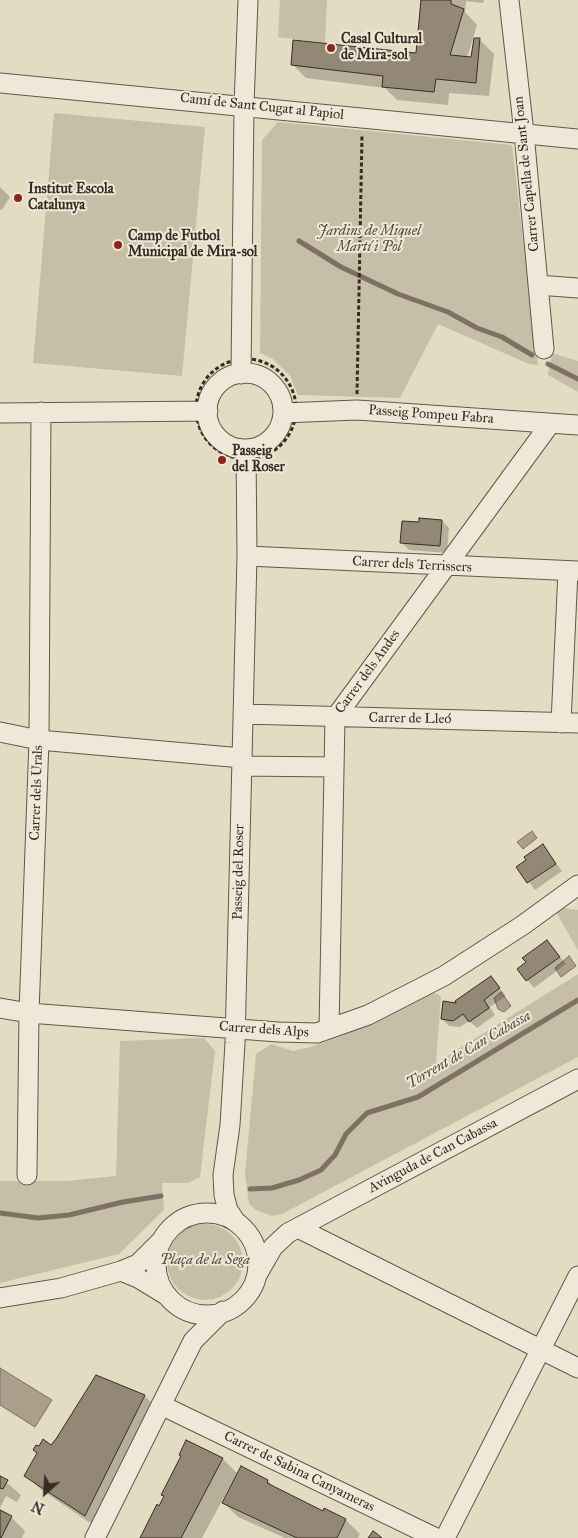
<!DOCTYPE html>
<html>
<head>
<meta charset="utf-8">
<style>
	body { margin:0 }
	#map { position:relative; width:578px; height:1538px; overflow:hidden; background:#e4dcc2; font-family:"IM FELL Great Primer",serif }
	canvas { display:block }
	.north { position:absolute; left:20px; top:1468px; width:50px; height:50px; -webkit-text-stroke:4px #ede8d7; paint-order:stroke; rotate:206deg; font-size:14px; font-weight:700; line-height:20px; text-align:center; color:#3b2a23 }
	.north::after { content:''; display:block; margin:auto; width:18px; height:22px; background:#3b2a23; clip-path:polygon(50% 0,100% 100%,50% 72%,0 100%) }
</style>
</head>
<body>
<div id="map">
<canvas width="578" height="1538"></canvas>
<div class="north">N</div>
</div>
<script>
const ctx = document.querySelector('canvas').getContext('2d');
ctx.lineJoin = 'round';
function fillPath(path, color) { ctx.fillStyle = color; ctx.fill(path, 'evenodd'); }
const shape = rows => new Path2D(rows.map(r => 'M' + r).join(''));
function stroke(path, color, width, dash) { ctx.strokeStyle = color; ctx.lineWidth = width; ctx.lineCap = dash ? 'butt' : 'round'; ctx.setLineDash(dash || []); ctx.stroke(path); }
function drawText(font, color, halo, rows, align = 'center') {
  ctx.font = font + ' "IM FELL Great Primer",serif'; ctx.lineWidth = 4; ctx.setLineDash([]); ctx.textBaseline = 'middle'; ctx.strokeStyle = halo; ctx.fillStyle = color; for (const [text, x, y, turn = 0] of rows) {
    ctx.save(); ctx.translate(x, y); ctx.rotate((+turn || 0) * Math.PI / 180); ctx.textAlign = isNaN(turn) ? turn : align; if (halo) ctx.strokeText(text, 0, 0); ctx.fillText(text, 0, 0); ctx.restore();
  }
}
fillPath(shape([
	[280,0,327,0,325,43,278,37],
	[54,113,205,127,182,376,33,363],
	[278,122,512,145,538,365,529,364,438,324,400,398,298,395,290,376,273,359,260,353,262,140],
	[552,353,578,361,578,392,548,375],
	[564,908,578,910,578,950,556,912],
	[578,974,578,1057,282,1214,272,1216,256,1210,249,1204,245,1174,256,1054,271,1044,293,1051,310,1047,334,1039,433,992,441,996,436,1063],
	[204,1038,215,1051,200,1177,188,1183,162,1183,164,1210,119,1254,0,1283,0,1181,66,1181,116,1176,120,1041],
	'167 1262a38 38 0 1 1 76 0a38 38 0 1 1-76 0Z'
]), '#c7bea7');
const water = shape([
	[532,831,537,838,523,849,517,842,532,831],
	[569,956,576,966,561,977,555,968,569,956],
	[501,992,511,1006,504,1012,498,1009,494,998,501,992],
	[0,1368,52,1400,35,1427,0,1405,0,1368]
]);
fillPath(water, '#ab9f8c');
stroke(water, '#7e7062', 1);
fillPath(shape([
	[422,0,484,0,483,3,466,1,465,12,477,25,467,58,472,59,480,40,494,54,489,96,449,93,448,105,397,100,385,88,306,78,292,64,417,54],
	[0,187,10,197,2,210,0,209],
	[442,521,449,528,447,553,409,550,402,543,420,524],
	[543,845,562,871,535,890,518,867],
	[547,941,566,964,534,988,519,969],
	[491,978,506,996,490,1007,495,1015,477,1028,469,1021,460,1027,449,1026,442,1019],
	[97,1377,145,1396,159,1410,99,1529,40,1489,26,1475,51,1446],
	[187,1442,223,1459,237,1473,202,1538,141,1538,160,1507],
	[0,1477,21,1495,17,1502,6,1496,0,1508],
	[268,1481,275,1488,324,1513,325,1510,346,1520,360,1534,358,1538,285,1538,238,1517,224,1503],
	[0,1512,11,1517,25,1531,22,1538,0,1538]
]), '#0003');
stroke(shape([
	[299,241,341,267,398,294,448,312,477,328,502,337,532,355],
	[548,364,578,379],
	[250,1189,272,1188,299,1180,321,1170,335,1155,346,1134,367,1113,418,1097,578,1000],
	[0,1213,38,1218,69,1215,123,1202,161,1196]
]), '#7e7062', 5);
const building = shape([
	[421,0,451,0,451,4,464,9,450,55,471,57,474,38,480,38,476,83,436,79,434,92,382,87,383,76,291,65,293,40,416,53,421,0],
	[419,518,442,520,440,546,400,543,402,521,419,522,419,518],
	[543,844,556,864,527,883,516,867,526,860,524,857,543,844],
	[547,940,560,957,526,981,517,969,526,962,522,958,547,940],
	[491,976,500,988,484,1000,489,1008,469,1022,463,1014,453,1021,441,1019,443,1001,456,1003,455,1001,491,976],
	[96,1375,145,1395,85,1516,24,1476,37,1453,33,1450,36,1445,39,1446,43,1439,51,1445,56,1439,96,1375],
	[186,1440,223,1458,181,1538,140,1538,157,1504,159,1506,164,1496,161,1495,181,1456,179,1455,186,1440],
	[241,1466,268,1480,267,1483,323,1511,324,1508,346,1519,337,1538,297,1538,222,1503,241,1466],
	[0,1476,8,1480,3,1489,0,1488,0,1476],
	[0,1510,12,1516,1,1538,0,1538,0,1510],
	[373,1531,376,1533,382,1538,368,1538,373,1531]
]);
fillPath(building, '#938776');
stroke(building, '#3b2a23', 1);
const minor = shape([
	[509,0,524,133,544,349],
	[0,83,578,139],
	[538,285,578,288],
	'207 411a38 38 0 1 1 76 0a38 38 0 1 1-76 0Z',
	[241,374,244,105,248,0],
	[0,413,208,411],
	[283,413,357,410,578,425],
	[247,556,578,571],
	[243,714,578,723],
	[561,723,568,571],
	[0,732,39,740,242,758],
	[242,766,334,767],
	[0,1008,29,1013,278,1032,317,1033,368,1015,444,976,523,925,578,885],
	[329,1029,335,718,550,424],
	[27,1175,29,1013,39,740,41,412],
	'156 1264a51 51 0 1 1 102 0a51 51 0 1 1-102 0Z',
	[236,1222,228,1210,224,1195,223,1175,230,1125,235,1043,247,556,246,449],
	[298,1228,578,1368],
	[121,1271,138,1278,166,1295],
	[257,1275,273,1247,288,1233,578,1079],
	[0,1298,61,1288,121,1271,138,1264,160,1242],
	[161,1405,436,1538],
	[95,1538,193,1341,223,1311],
	[445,1538,578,1276]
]);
stroke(minor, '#65564b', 21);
stroke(shape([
	'196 409a50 50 0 1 1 100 0a50 50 0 1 1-100 0Z',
	[357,394,362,135]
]), '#3b2a23', 3, [4, 2.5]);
stroke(minor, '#ede8d7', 19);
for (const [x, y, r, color] of [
	[331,48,5,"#8f2418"],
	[18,198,5,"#8f2418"],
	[118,245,5,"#8f2418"],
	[222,460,5,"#8f2418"]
]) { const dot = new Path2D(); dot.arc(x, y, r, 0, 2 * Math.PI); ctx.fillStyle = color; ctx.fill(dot); stroke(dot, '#ede8d7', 2); }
drawText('bold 14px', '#3b2a23', '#ede8d7', [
	["Casal Cultural",341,40],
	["de Mira-sol",341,56],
	["Institut Escola",28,190],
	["Catalunya",28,206],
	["Camp de Futbol",128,237],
	["Municipal de Mira-sol",128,253],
	["Passeig",232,452],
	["del Roser",232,468]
], 'left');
drawText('14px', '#3b2a23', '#ede8d7', [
	["Camí de Sant Cugat al Papiol",262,107,6],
	["Carrer Capella de Sant Joan",527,174,-96],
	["Passeig Pompeu Fabra",431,415,4],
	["Carrer dels Terrissers",412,565,3],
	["Carrer dels Andes",368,672,-54],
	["Carrer de Lleó",410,719,1],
	["Carrer dels Urals",37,793,-88],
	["Passeig del Roser",239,872,-89],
	["Carrer dels Alps",264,1030,4],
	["Avinguda de Can Cabassa",433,1156,-28],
	["Carrer de Sabina Canyameras",299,1472,26]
]);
drawText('italic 14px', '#57483d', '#ede8d7', [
	["Jardins de Miquel",369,232],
	["Martí i Pol",369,248],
	["Plaça de la Sega",205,1261]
]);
drawText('italic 15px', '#5d4d42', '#ede8d7', [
	["Torrent de Can Cabassa",469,1050,-30]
]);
</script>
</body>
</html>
